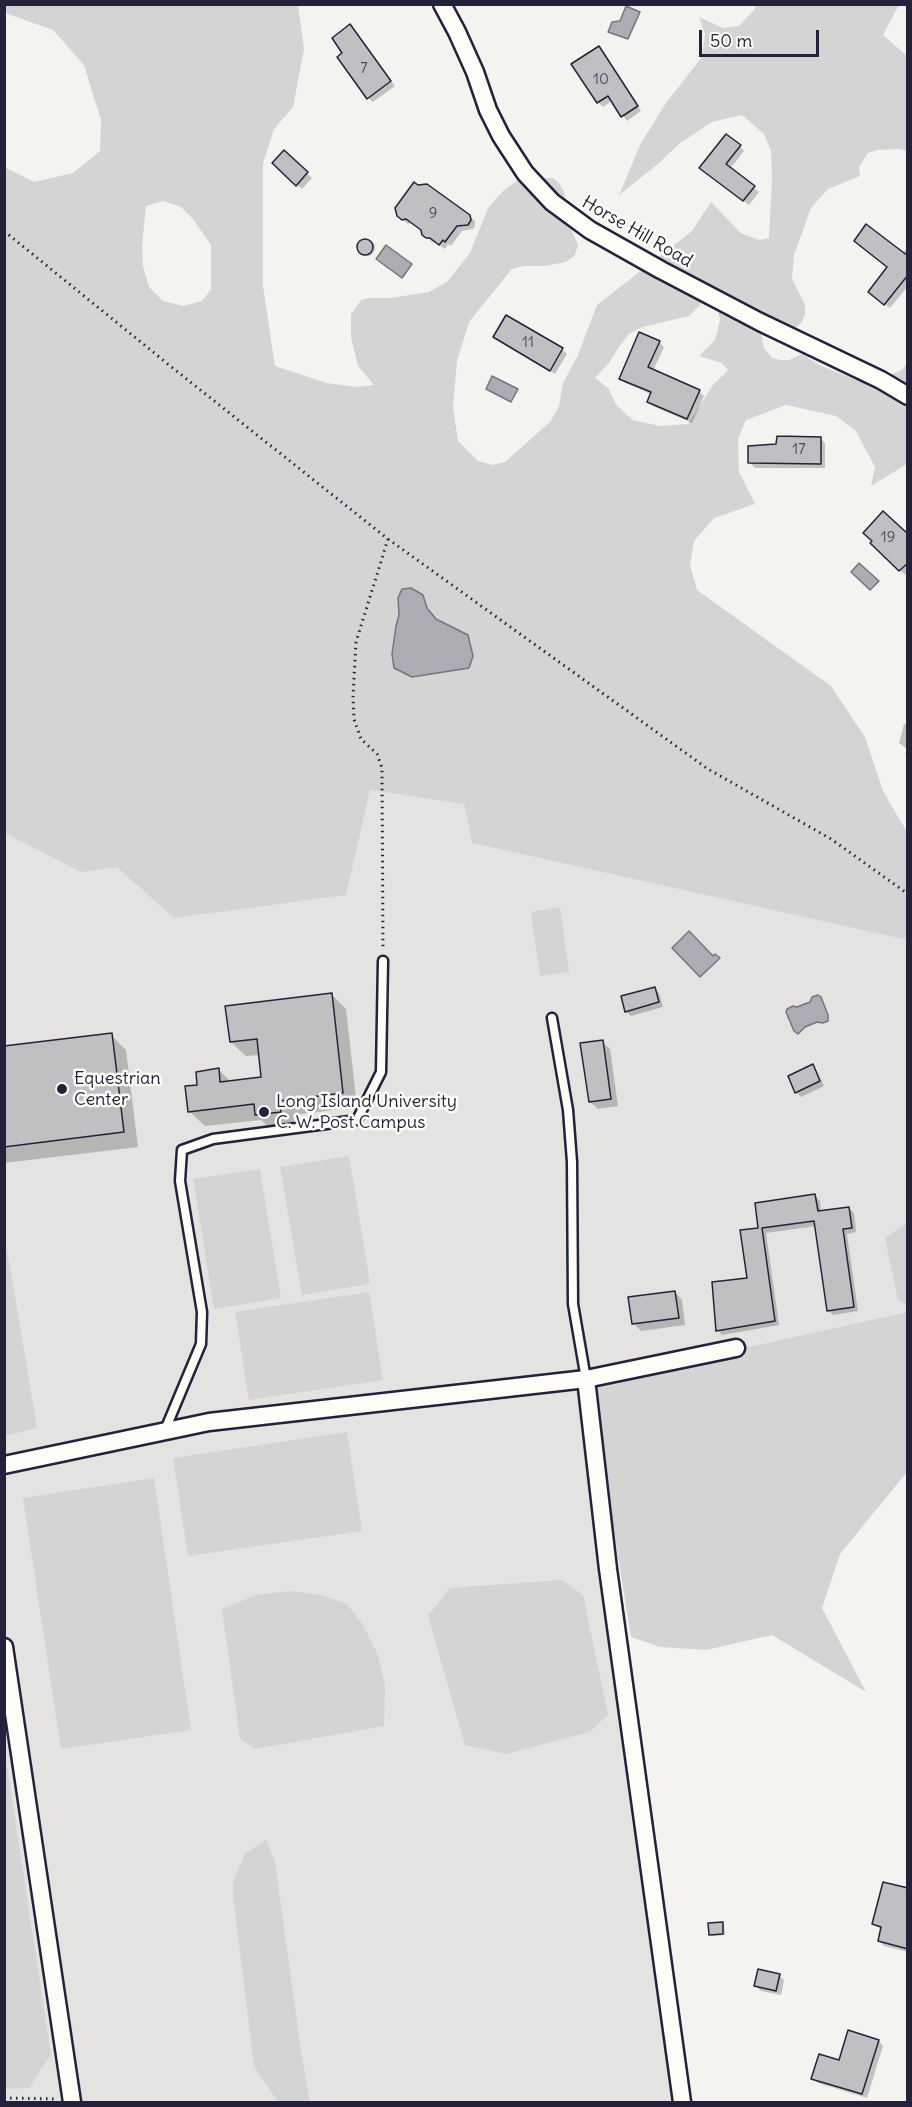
<!DOCTYPE html>
<html>
<head>
<meta charset="utf-8">
<style>
	body { margin:0 }
	#map { position:relative; width:912px; height:2107px; overflow:hidden; background:#f4f3ef; font-family:Delius,sans-serif }
	canvas { display:block }
	.frame { position:absolute; inset:0; border:6px solid #22223b; pointer-events:none }
	.scale { position:absolute; left:699px; top:30px; width:120px; height:27px; box-sizing:border-box; border:3px solid #22223b; border-top:0; padding-left:8px; font-size:18px; line-height:21px; white-space:nowrap; color:#22223b; -webkit-text-stroke:4px #fdfcf7; paint-order:stroke }
</style>
</head>
<body>
<div id="map">
<canvas width="912" height="2107"></canvas>
<div class="frame"></div>
<div class="scale">50 m</div>
</div>
<script>
const ctx = document.querySelector('canvas').getContext('2d');
ctx.lineJoin = 'round';
function fillPath(path, color) { ctx.fillStyle = color; ctx.fill(path, 'evenodd'); }
const shape = rows => new Path2D(rows.map(r => 'M' + r).join(''));
function stroke(path, color, width, dash) { ctx.strokeStyle = color; ctx.lineWidth = width; ctx.lineCap = dash ? 'butt' : 'round'; ctx.setLineDash(dash || []); ctx.stroke(path); }
function drawText(font, color, halo, rows, align = 'center') {
  ctx.font = font + ' Delius,sans-serif'; ctx.lineWidth = 5; ctx.setLineDash([]); ctx.textBaseline = 'middle'; ctx.strokeStyle = halo; ctx.fillStyle = color; for (const [text, x, y, turn = 0] of rows) {
    ctx.save(); ctx.translate(x, y); ctx.rotate((+turn || 0) * Math.PI / 180); ctx.textAlign = isNaN(turn) ? turn : align; if (halo) ctx.strokeText(text, 0, 0); ctx.fillText(text, 0, 0); ctx.restore();
  }
}
fillPath(shape([
	[4,214,464,804,472,843,907,940,907,1312,590,1382,575,1381,632,1749,682,2102,5,2102]
]), '#e4e3e2');
fillPath(shape([
	[5,5,298,5,304,49,293,107,274,129,263,164,263,286,275,366,327,383,357,387,374,385,358,366,351,337,351,314,361,300,369,298,391,298,429,292,448,281,470,253,488,208,504,190,520,179,553,178,559,183,564,192,571,229,578,245,575,255,566,262,544,266,524,266,512,269,469,322,457,361,453,407,458,441,478,461,493,465,505,462,551,421,559,406,563,383,578,355,597,305,692,231,711,202,741,233,759,240,769,238,772,181,771,151,764,134,742,115,712,122,679,144,658,164,619,195,641,143,666,103,702,57,705,34,699,17,723,28,739,26,754,10,756,5,899,5,883,35,907,56,907,151,898,149,877,150,868,153,859,167,860,176,828,189,811,208,794,255,792,279,805,305,805,314,802,322,792,331,761,331,764,348,772,358,781,360,789,360,802,354,819,365,861,382,873,382,902,370,907,363,907,464,871,486,875,467,856,431,836,416,786,405,746,420,738,439,739,472,755,504,714,518,694,541,690,565,697,590,831,686,865,737,883,791,907,832,907,940,472,843,464,804,370,790,346,895,174,918,117,867,81,872,5,833,4,167,34,182,73,173,100,151,101,120,84,65,53,30,5,13],
	[163,201,181,207,193,219,211,245,211,289,202,301,183,306,163,301,149,287,143,266,142,247,146,206],
	[714,291,720,320,715,340,699,356,722,363,728,370,713,385,688,424,660,426,633,420,617,406,608,388,595,378,609,363,617,350,629,334,643,327,689,316],
	[423,595,427,608,436,619,468,636,469,668,412,677,394,668,392,654,396,626,399,615],
	[560,907,569,972,540,976,531,912],
	[349,1156,370,1284,302,1295,280,1167],
	[260,1169,281,1298,214,1309,193,1179],
	[907,1223,908,1305,907,1305,898,1300,885,1238],
	[5,1238,37,1428,5,1436,4,1436],
	[369,1292,383,1380,249,1400,235,1312],
	[907,1312,907,1472,840,1554,822,1608,866,1692,772,1635,706,1650,660,1647,631,1637,590,1382],
	[347,1432,362,1531,188,1556,173,1458],
	[154,1478,191,1730,61,1749,23,1498],
	[562,1580,583,1595,608,1715,589,1732,506,1754,465,1745,428,1616,450,1588],
	[290,1591,321,1595,347,1604,363,1625,378,1655,385,1685,384,1726,255,1749,240,1739,222,1609,256,1595],
	[4,1746,51,2054,29,2088,5,2089],
	[266,1840,275,1862,302,2058,310,2102,278,2102,254,2066,233,1895,233,1881,245,1854]
]), '#d5d4d5');
const water = shape([
	[626,6,640,12,628,39,608,32,612,22,620,21,626,6],
	[386,245,412,264,402,278,376,259,386,245],
	[492,376,518,389,511,402,486,389,492,376],
	[859,563,879,581,870,590,851,572,859,563],
	[411,588,423,595,427,608,436,619,468,635,473,656,469,668,412,677,394,668,392,654,396,626,399,615,398,598,402,589,411,588],
	[689,931,713,956,715,954,720,958,700,977,672,948,689,931],
	[818,995,821,997,828,1015,828,1021,823,1023,817,1022,805,1027,798,1034,794,1031,786,1012,787,1009,793,1006,797,1007,810,1002,812,997,818,995]
]);
fillPath(water, '#acacb2');
stroke(water, '#757582', 1.5);
fillPath(shape([
	[355,31,395,86,373,102,368,98,344,53],
	[599,48,641,111,627,121,612,101,603,107,598,102],
	[740,146,744,151,730,169,759,192,749,205,706,173],
	[284,152,312,178,302,189,274,163],
	[398,215,469,216,475,221,475,226,473,229,462,231,451,246,448,244,445,249,436,243,432,242,423,234,423,231,412,223,408,224],
	'359 248a8 8 0 1 1 16 0a8 8 0 1 1-16 0Z',
	[906,249,908,250,908,286,890,308,874,296,889,267],
	[507,317,562,349,567,354,555,374,500,342,495,337],
	[659,342,664,347,653,371,699,391,704,396,692,423,653,406,648,402,651,394,625,383,621,378],
	[820,438,825,443,825,468,755,468,750,463,778,446],
	[908,536,908,572,905,575,872,543],
	[904,724,908,725,908,757,905,755,907,749,899,743],
	[654,988,659,993,663,1007,631,1016,626,1011],
	[331,994,346,1009,357,1107,293,1115,295,1127,271,1129,261,1120,205,1126,190,1112,199,1086,218,1069,231,1082,263,1078,260,1055,246,1056,231,1042],
	[111,1035,126,1050,138,1147,4,1163,4,1048],
	[602,1042,610,1049,618,1106,598,1109,590,1102],
	[813,1066,817,1071,824,1086,801,1097,796,1092],
	[815,1196,820,1201,821,1212,849,1208,854,1213,856,1232,847,1234,858,1311,833,1315,828,1310,816,1226,766,1233,779,1325,722,1335,718,1330,749,1280,760,1229],
	[675,1292,682,1300,685,1325,641,1331,633,1323],
	[908,1890,908,1952,884,1946,879,1941,882,1930,874,1924],
	[722,1923,724,1925,725,1935,712,1936,710,1934],
	[779,1975,784,1980,781,1995,761,1991,756,1986],
	[879,2041,883,2046,867,2098,818,2083,813,2078]
]), '#0003');
const building = shape([
	[350,24,391,81,367,99,337,57,342,53,332,38,350,24],
	[599,46,638,106,621,117,608,96,597,103,571,64,599,46],
	[726,134,741,145,726,164,755,186,743,201,699,168,726,134],
	[284,150,308,172,296,186,272,163,284,150],
	[414,182,418,185,427,184,470,215,471,220,468,225,457,226,445,242,443,240,439,245,430,238,426,238,422,235,421,230,406,219,402,220,397,216,395,208,414,182],
	[866,224,908,256,908,275,884,305,868,292,887,267,854,241,866,224],
	'357 247a8 8 0 1 1 16 0a8 8 0 1 1-16 0Z',
	[506,315,563,348,550,371,493,337,506,315],
	[639,332,660,341,648,367,700,390,687,419,647,402,651,392,619,379,639,332],
	[777,436,821,437,821,464,748,463,748,446,776,444,777,436],
	[883,511,908,534,908,563,899,571,870,543,872,541,863,533,883,511],
	[655,987,659,1002,625,1012,621,996,655,987],
	[332,993,343,1093,279,1101,281,1112,255,1115,254,1104,188,1112,185,1086,197,1085,196,1072,219,1068,220,1082,261,1077,257,1039,230,1042,225,1006,332,993],
	[112,1033,124,1132,4,1147,4,1046,112,1033],
	[603,1040,611,1099,589,1102,580,1043,603,1040],
	[813,1064,820,1081,795,1093,788,1076,813,1064],
	[815,1194,818,1211,849,1207,852,1228,843,1229,854,1307,827,1311,814,1221,762,1228,775,1321,716,1331,712,1282,747,1278,740,1230,758,1228,755,1203,815,1194],
	[675,1291,679,1318,632,1324,628,1297,675,1291],
	[883,1882,908,1888,908,1949,878,1941,881,1927,872,1924,883,1882],
	[723,1922,723,1934,709,1935,708,1923,723,1922],
	[758,1969,780,1974,776,1991,754,1986,758,1969],
	[848,2030,879,2040,862,2094,811,2079,819,2054,839,2060,848,2030]
]);
fillPath(building, '#c0bfc2');
stroke(building, '#22223b', 1.5);
const service = shape([
	[552,1018,568,1110,572,1162,573,1304,586,1379],
	[165,1430,201,1344,202,1312,180,1181,182,1150,213,1139,357,1120,381,1072,383,961]
]);
const minor = shape([
	[442,4,457,32,475,72,488,110,501,136,525,173,552,202,590,230,661,270,760,322,881,380,908,396],
	[586,1379,608,1569,682,2102],
	[4,1465,209,1422,586,1379,736,1348],
	[4,1647,72,2102]
]);
stroke(service, '#22223b', 13);
stroke(minor, '#22223b', 21);
stroke(shape([
	[4,231,174,369,388,539,356,642,353,696,354,719,361,739,377,754,382,768,383,950],
	[388,539,708,769,831,839,908,894],
	[4,2098,57,2099]
]), '#22223b', 3, [1.5, 4.5]);
stroke(service, '#fdfcf7', 8);
stroke(minor, '#fdfcf7', 16);
for (const [x, y, r, color] of [
	[62,1089,6,"#22223b"],
	[264,1112,6,"#22223b"]
]) { const dot = new Path2D(); dot.arc(x, y, r, 0, 2 * Math.PI); ctx.fillStyle = color; ctx.fill(dot); stroke(dot, '#fdfcf7', 2); }
drawText('15px', '#4a495d', null, [
	["7",364,69],
	["10",601,80],
	["9",433,214],
	["11",528,343],
	["17",799,450],
	["19",888,538]
]);
drawText('18px', '#22223b', '#fdfcf7', [
	["Horse Hill Road",637,232,30]
]);
drawText('18px', '#22223b', '#fdfcf7', [
	["Equestrian",74,1079],
	["Center",74,1100],
	["Long Island University",276,1102],
	["C. W. Post Campus",276,1123]
], 'left');
</script>
</body>
</html>
